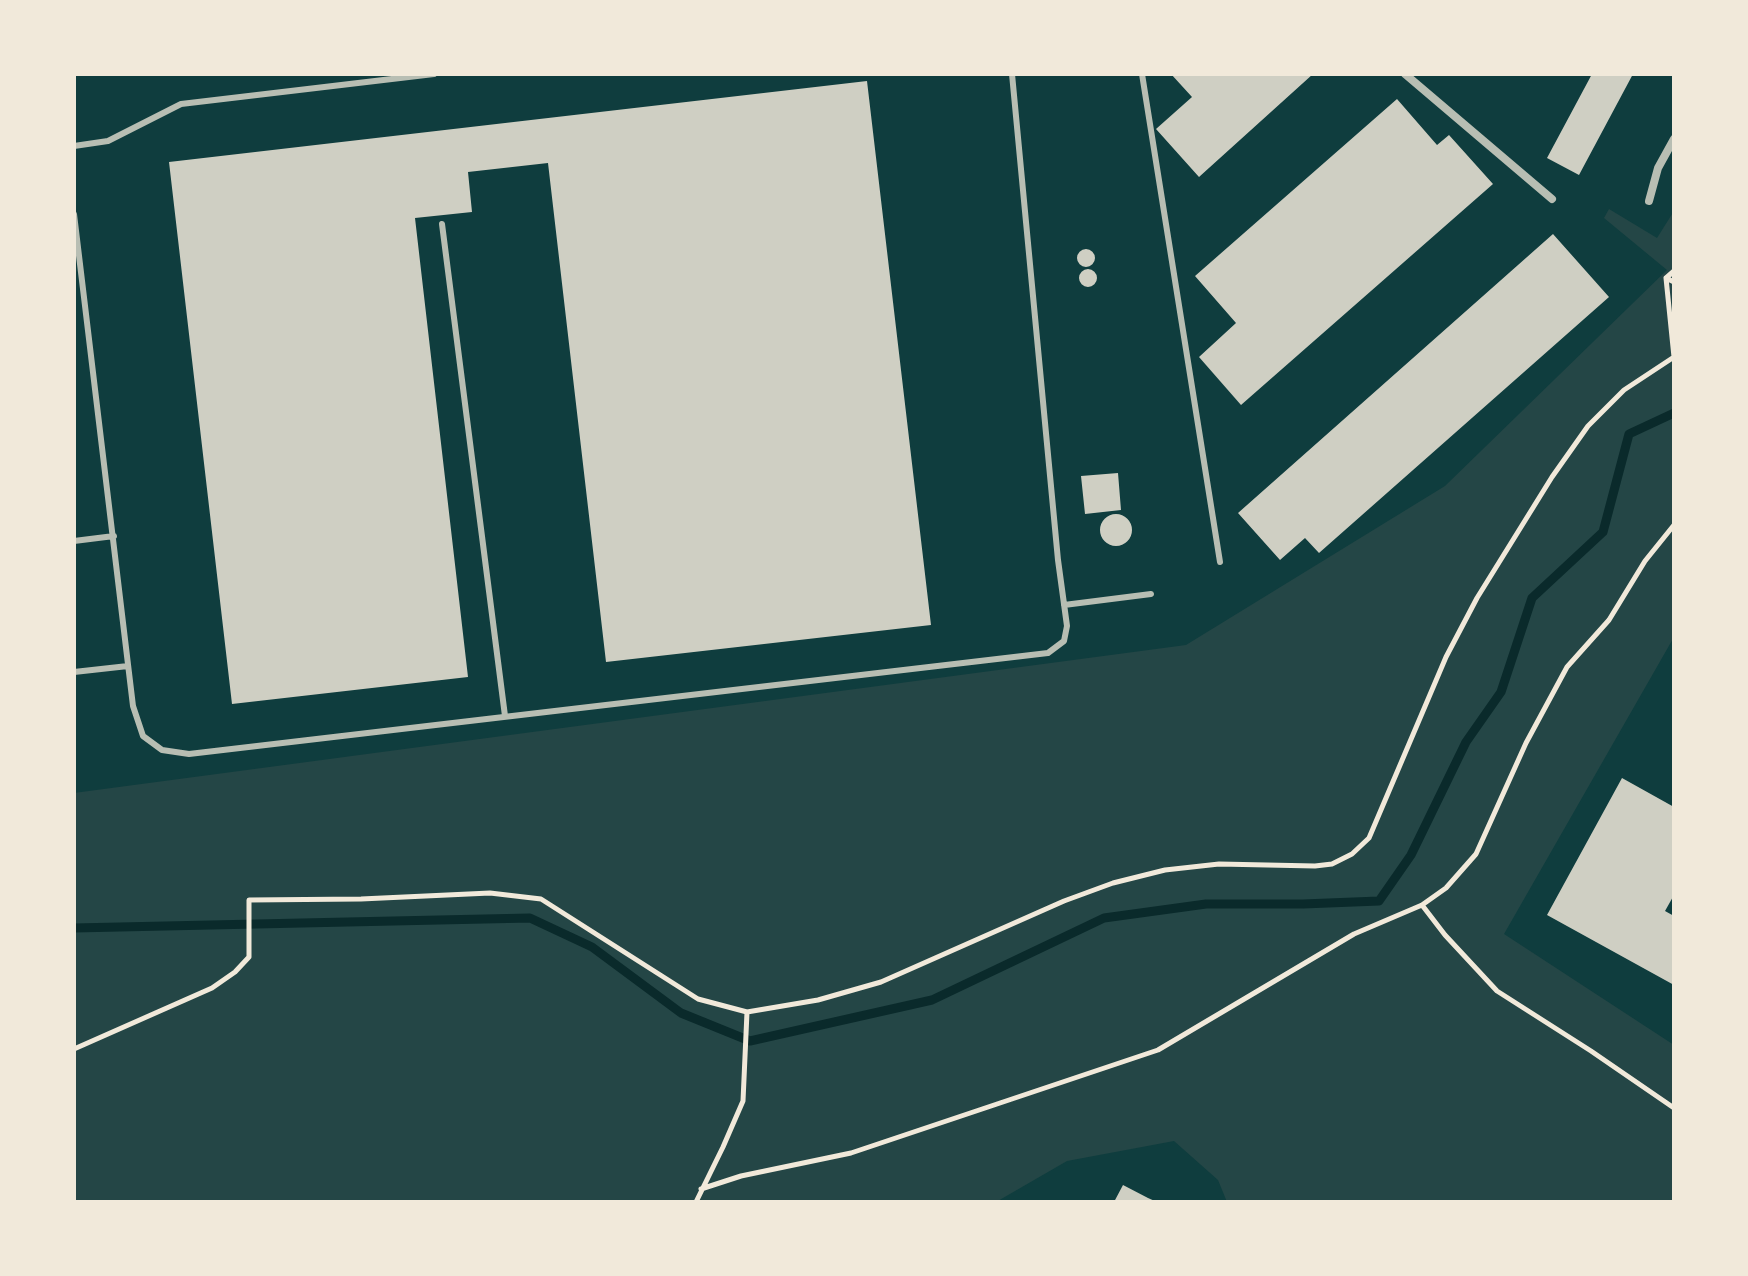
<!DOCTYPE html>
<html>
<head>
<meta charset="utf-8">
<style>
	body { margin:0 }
	#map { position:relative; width:1748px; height:1276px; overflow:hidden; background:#0f3d3e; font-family:"Zilla Slab",serif }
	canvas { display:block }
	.frame { position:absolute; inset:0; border:76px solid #f1e9da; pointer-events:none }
</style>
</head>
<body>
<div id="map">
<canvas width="1748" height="1276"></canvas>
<div class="frame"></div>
</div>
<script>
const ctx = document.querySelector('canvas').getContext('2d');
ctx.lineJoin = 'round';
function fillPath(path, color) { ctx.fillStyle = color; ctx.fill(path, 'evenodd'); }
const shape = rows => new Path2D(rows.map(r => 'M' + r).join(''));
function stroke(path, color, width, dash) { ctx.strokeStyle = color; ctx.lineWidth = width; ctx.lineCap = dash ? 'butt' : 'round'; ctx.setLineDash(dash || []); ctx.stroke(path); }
fillPath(shape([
	[1609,209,1657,238,1674,211,1674,637,1504,934,1674,1045,1674,1202,1227,1202,1218,1180,1174,1141,1067,1161,996,1202,74,1202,74,793,1186,645,1445,486,1667,270,1604,218]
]), '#244646');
stroke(shape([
	[74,928,530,918,592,947,681,1013,750,1041,932,1000,1104,918,1206,904,1303,904,1379,901,1411,855,1466,742,1501,692,1532,598,1603,532,1629,434,1674,413]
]), '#0a2a2b', 9);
fillPath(shape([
	[1171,74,1313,74,1199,177,1156,129,1192,97],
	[1592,74,1633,74,1579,175,1547,158],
	[867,81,931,625,606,662,548,163,468,172,472,212,415,218,468,677,232,704,169,162],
	[1397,99,1437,145,1449,135,1493,184,1241,405,1199,357,1236,323,1195,276],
	[1553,234,1609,297,1319,553,1305,538,1280,560,1238,513],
	'1077 258a9 9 0 1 1 18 0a9 9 0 1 1-18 0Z',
	'1079 278a9 9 0 1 1 18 0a9 9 0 1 1-18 0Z',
	[1118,473,1121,510,1085,514,1081,476],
	'1100 530a16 16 0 1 1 32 0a16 16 0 1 1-32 0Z',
	[1622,778,1674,807,1674,895,1665,911,1674,916,1674,985,1547,915],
	[1123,1185,1148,1198,1157,1202,1114,1202]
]), '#cfcfc3');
stroke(shape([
	[1666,278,1674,271],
	[1422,905,1445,935,1497,991,1591,1051,1674,1108],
	[74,1049,212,988,235,972,249,957,249,900,361,899,490,893,541,899,698,999,747,1012,818,1000,881,982,1064,901,1113,883,1165,870,1219,864,1315,866,1332,864,1352,854,1369,838,1446,657,1477,598,1552,477,1588,426,1624,390,1674,357,1666,278,1674,282],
	[701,1189,741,1176,851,1153,1158,1050,1354,934,1422,905,1446,888,1476,854,1526,743,1567,667,1609,620,1645,561,1674,525],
	[696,1202,723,1147,743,1101,747,1012]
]), '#f1e9da', 5);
stroke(shape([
	[1142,74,1220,562],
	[74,146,108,141,181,104,434,74],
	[74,214,133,706,143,736,162,750,189,754,1048,653,1064,641,1067,626,1058,560,1012,74],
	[442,224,505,716],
	[74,541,114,536],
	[1064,605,1151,594],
	[74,672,128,666]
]), '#b8beb3', 6);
stroke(shape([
	[1405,74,1552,199],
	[1649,201,1658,168,1674,139]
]), '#b8beb3', 8);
</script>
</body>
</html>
